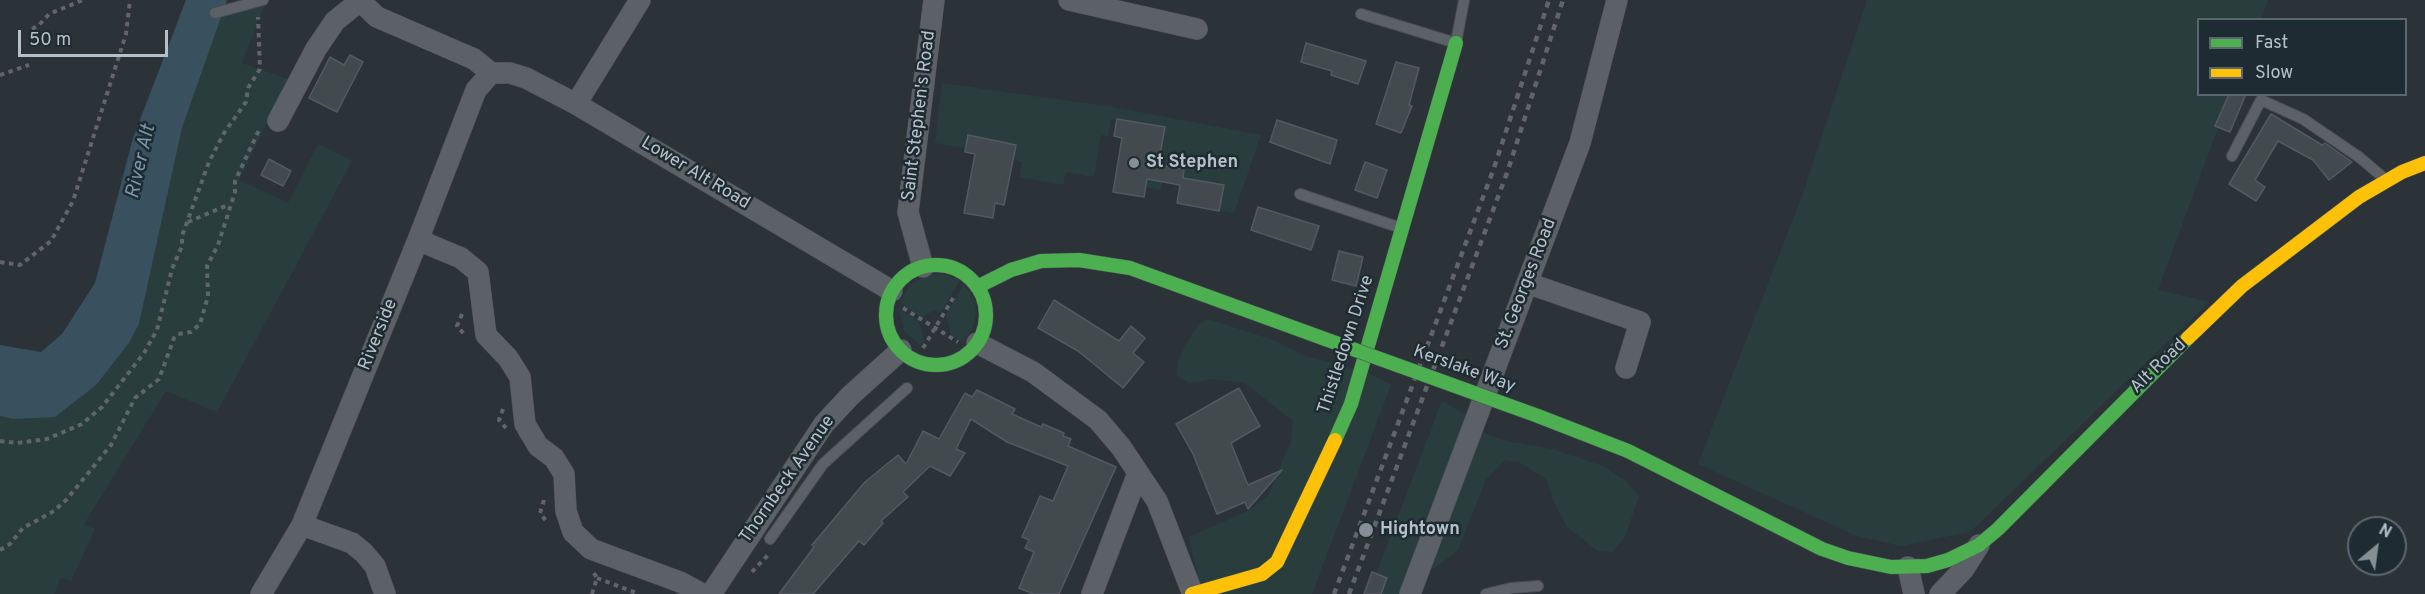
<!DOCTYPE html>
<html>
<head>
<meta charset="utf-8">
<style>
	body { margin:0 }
	#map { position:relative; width:2425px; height:594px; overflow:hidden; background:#2b3338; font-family:Overpass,sans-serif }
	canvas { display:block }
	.legend { position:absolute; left:2197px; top:18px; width:210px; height:78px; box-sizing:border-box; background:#1f2b32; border:2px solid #5b676e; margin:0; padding:8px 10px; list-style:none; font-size:18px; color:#b6c0c8 }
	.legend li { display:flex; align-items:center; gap:12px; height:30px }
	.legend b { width:30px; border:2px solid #5b676e }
	.north { position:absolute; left:2347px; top:516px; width:60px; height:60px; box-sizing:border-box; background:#1f2b32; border:2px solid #5b676e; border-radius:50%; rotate:29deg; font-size:16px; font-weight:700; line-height:24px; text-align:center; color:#b6c0c8 }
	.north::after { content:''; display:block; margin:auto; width:21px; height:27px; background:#858f96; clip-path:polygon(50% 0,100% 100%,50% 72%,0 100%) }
	.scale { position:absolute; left:18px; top:30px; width:150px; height:27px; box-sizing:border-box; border:3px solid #b6c0c8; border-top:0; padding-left:8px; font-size:18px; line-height:21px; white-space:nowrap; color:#b6c0c8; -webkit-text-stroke:4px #1f2b32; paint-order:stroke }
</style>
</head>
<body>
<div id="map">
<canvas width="2425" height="594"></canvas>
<ul class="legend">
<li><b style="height:8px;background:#4caf50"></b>Fast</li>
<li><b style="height:8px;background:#ffc107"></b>Slow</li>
</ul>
<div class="north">N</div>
<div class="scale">50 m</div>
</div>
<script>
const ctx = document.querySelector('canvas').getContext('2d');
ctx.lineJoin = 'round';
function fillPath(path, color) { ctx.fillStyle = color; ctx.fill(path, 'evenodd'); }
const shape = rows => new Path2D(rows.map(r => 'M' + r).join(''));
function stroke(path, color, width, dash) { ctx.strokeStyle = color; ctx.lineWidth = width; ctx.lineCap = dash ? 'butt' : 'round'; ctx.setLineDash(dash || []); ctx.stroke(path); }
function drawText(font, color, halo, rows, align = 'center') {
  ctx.font = font + ' Overpass,sans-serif'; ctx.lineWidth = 5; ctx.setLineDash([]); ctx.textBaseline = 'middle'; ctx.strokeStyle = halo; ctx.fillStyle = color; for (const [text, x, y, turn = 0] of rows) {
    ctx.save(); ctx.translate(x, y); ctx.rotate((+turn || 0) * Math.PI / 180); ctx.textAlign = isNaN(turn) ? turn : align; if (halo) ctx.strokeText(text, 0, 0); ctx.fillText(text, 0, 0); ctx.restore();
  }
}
fillPath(shape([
	[1867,0,2268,0,2261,19,2198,20,2198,94,2230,95,2158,290,2209,302,1970,532,1901,546,1857,536,1698,464,1802,196],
	[265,4,242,63,288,79,239,180,288,203,318,144,352,161,217,412,166,391,84,524,95,529,71,581,61,578,54,594,0,594,0,416,13,419,139,324,182,128,220,18],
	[942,83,1113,107,1261,135,1234,213,1219,211,1223,185,1183,178,1184,169,1176,168,1173,183,1163,182,1160,190,1146,187,1153,144,1164,127,1111,119,1108,136,1101,135,1094,177,1066,172,1063,185,1020,177,1022,162,1013,159,1016,145,969,135,966,148,935,143],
	[928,274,944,274,960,280,941,312,933,311,922,317,900,303,910,285],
	[964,284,975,300,976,315,972,329,963,342,951,334,946,315],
	[899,309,919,321,924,341,921,346,904,331],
	[1208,319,1273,340,1305,356,1366,372,1391,385,1312,594,1202,594,1189,537,1250,510,1268,496,1291,441,1293,421,1245,383,1214,379,1189,383,1177,376,1178,361,1186,344,1198,325],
	[1442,401,1468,416,1484,433,1507,441,1552,449,1603,466,1626,481,1639,496,1625,537,1613,552,1598,551,1567,527,1553,500,1546,479,1519,462,1504,460,1486,480,1458,550,1435,568,1418,573,1400,594,1381,594,1387,578,1376,574]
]), '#293e3c');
fillPath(shape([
	[186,0,227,0,182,128,139,324,128,344,96,385,55,417,13,419,0,416,0,345,41,352,62,334,95,283,133,138]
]), '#39505f');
const building = shape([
	[1306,43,1366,61,1358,84,1331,75,1332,71,1301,62,1306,43],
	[350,55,363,62,337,112,309,98,330,57,344,65,350,55],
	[1396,62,1419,68,1409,105,1412,106,1401,133,1376,124,1396,62],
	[2229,94,2246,94,2230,132,2215,126,2229,94],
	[2271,114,2322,145,2325,143,2352,162,2329,180,2313,160,2278,141,2255,180,2265,187,2256,201,2229,184,2271,114],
	[1117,119,1165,127,1158,165,1184,169,1183,178,1224,185,1219,211,1177,203,1180,185,1147,179,1144,197,1113,192,1122,138,1114,136,1117,119],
	[1277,120,1337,140,1330,164,1270,142,1277,120],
	[968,135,1016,145,1004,205,995,203,993,218,964,213,975,154,965,152,968,135],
	[269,159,291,171,283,186,261,175,269,159],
	[1365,162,1387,170,1377,198,1355,190,1365,162],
	[1258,207,1319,226,1311,250,1251,230,1258,207],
	[1339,251,1363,257,1356,286,1332,280,1339,251],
	[1054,300,1119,341,1131,326,1145,338,1133,353,1144,362,1123,388,1078,351,1038,328,1054,300],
	[1239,388,1260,426,1231,443,1248,485,1282,470,1248,509,1245,502,1217,514,1193,454,1176,424,1239,388],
	[977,390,1015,409,1012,414,1041,427,1043,424,1064,433,1063,436,1071,439,1068,446,1116,467,1059,594,1033,594,1019,588,1034,552,1025,548,1029,540,1022,537,1040,496,1053,501,1068,466,1007,442,971,419,956,449,965,453,950,476,930,466,903,492,908,497,881,521,883,523,864,545,859,541,813,594,779,594,814,547,812,545,865,482,898,455,906,464,923,431,939,439,965,393,972,397,977,390],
	[1372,572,1387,578,1381,594,1364,594,1372,572]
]);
fillPath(building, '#434a4e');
stroke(building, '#535a5f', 1.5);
const lane = shape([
	[215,13,263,0],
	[1361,14,1456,43,1464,0],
	[2232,156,2261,100,2303,119,2359,157,2385,179],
	[1300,194,1401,228],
	[770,539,823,464,907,388],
	[1486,594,1511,588,1538,586]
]);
const street = shape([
	[359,0,377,17,474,59,491,73],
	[1069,0,1197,29],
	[491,73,510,73,526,78,576,104,892,291],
	[576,104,640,0],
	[278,121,316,49,335,21,360,1],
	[418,240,461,258,478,272,486,335,508,358,520,377,525,424,538,446,554,458,564,474,566,511,573,532,591,549,680,582,702,594],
	[923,267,908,212,934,0],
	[1527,283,1640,322,1626,368],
	[977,343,1033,372,1098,420,1121,447,1157,501,1192,592],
	[302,525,352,543,364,553,375,566,385,594],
	[1908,567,1914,594],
	[261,594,302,525,418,240,476,90,491,73],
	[711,594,824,424,850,396,901,350],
	[1092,594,1138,473],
	[1410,594,1580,143,1617,0],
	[1940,594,1963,570,1979,545]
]);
const fast = shape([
	'886 315a50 50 0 1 1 100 0a50 50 0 1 1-100 0Z',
	[977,287,1011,270,1041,261,1079,260,1130,268,1325,339],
	[1538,416,1628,451,1822,549,1848,558,1891,567,1927,566,1948,560,1979,545,1998,529,2188,338],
	[1335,440,1351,404,1456,43]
]);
const slow = shape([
	[2188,338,2242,286,2359,197,2402,172,2425,163],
	[1192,594,1262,574,1277,562,1335,440]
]);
stroke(lane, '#494f53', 12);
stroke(street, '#494f53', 22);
stroke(fast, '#494f53', 15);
stroke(slow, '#494f53', 15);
stroke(shape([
	[32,29,39,25,49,14,83,0],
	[0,75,29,65],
	[188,222,228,205],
	[0,262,20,265,51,241,73,201,126,34,130,0],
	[903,308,958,342],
	[462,314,457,326,465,335],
	[923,348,955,295],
	[503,409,499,420,506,428],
	[0,441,17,443,47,439,82,424,102,407,144,353,157,330,172,269,182,246,182,236,209,162,224,133,246,102,248,88,260,69,258,17],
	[544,500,540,513,547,522],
	[0,550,10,544,23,528,54,511,67,499,111,445,135,398,159,379,174,338,178,334,191,332,200,324,208,296,207,266,218,245,235,192,235,181,260,128],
	[752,572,769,554],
	[597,578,639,594],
	[592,594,597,578,593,572]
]), '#5f6569', 4, [4.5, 4.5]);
stroke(lane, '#5b6166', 10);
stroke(street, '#5b6166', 21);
stroke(fast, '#4caf50', 14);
stroke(slow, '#ffc107', 14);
stroke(shape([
	[1334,594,1494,168,1549,0],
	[1349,594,1507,173,1563,0]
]), '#60656a', 4.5, [6, 6]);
const fastBridge = shape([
	[1325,339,1538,416]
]);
stroke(fastBridge, '#494f53', 15, []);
stroke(fastBridge, '#4caf50', 14);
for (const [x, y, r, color] of [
	[1134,163,6,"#858f96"],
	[1366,530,8,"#858f96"]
]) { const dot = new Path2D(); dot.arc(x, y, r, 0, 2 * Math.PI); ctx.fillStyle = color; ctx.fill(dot); stroke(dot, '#1f2b32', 2); }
drawText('18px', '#b6c0c8', '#1f2b32', [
	["Saint Stephen's Road",920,116,-83],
	["Lower Alt Road",695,174,31],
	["St. Georges Road",1527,284,-69],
	["Riverside",379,335,-68],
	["Thistledown Drive",1347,345,-72],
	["Alt Road",2159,367,-44],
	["Kerslake Way",1464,370,20],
	["Thornbeck Avenue",788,480,-55]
]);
drawText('bold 18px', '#b6c0c8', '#1f2b32', [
	["St Stephen",1146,163],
	["Hightown",1380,530]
], 'left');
drawText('italic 20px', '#7897aa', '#1f2b32', [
	["River Alt",142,162,-77]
]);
</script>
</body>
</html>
